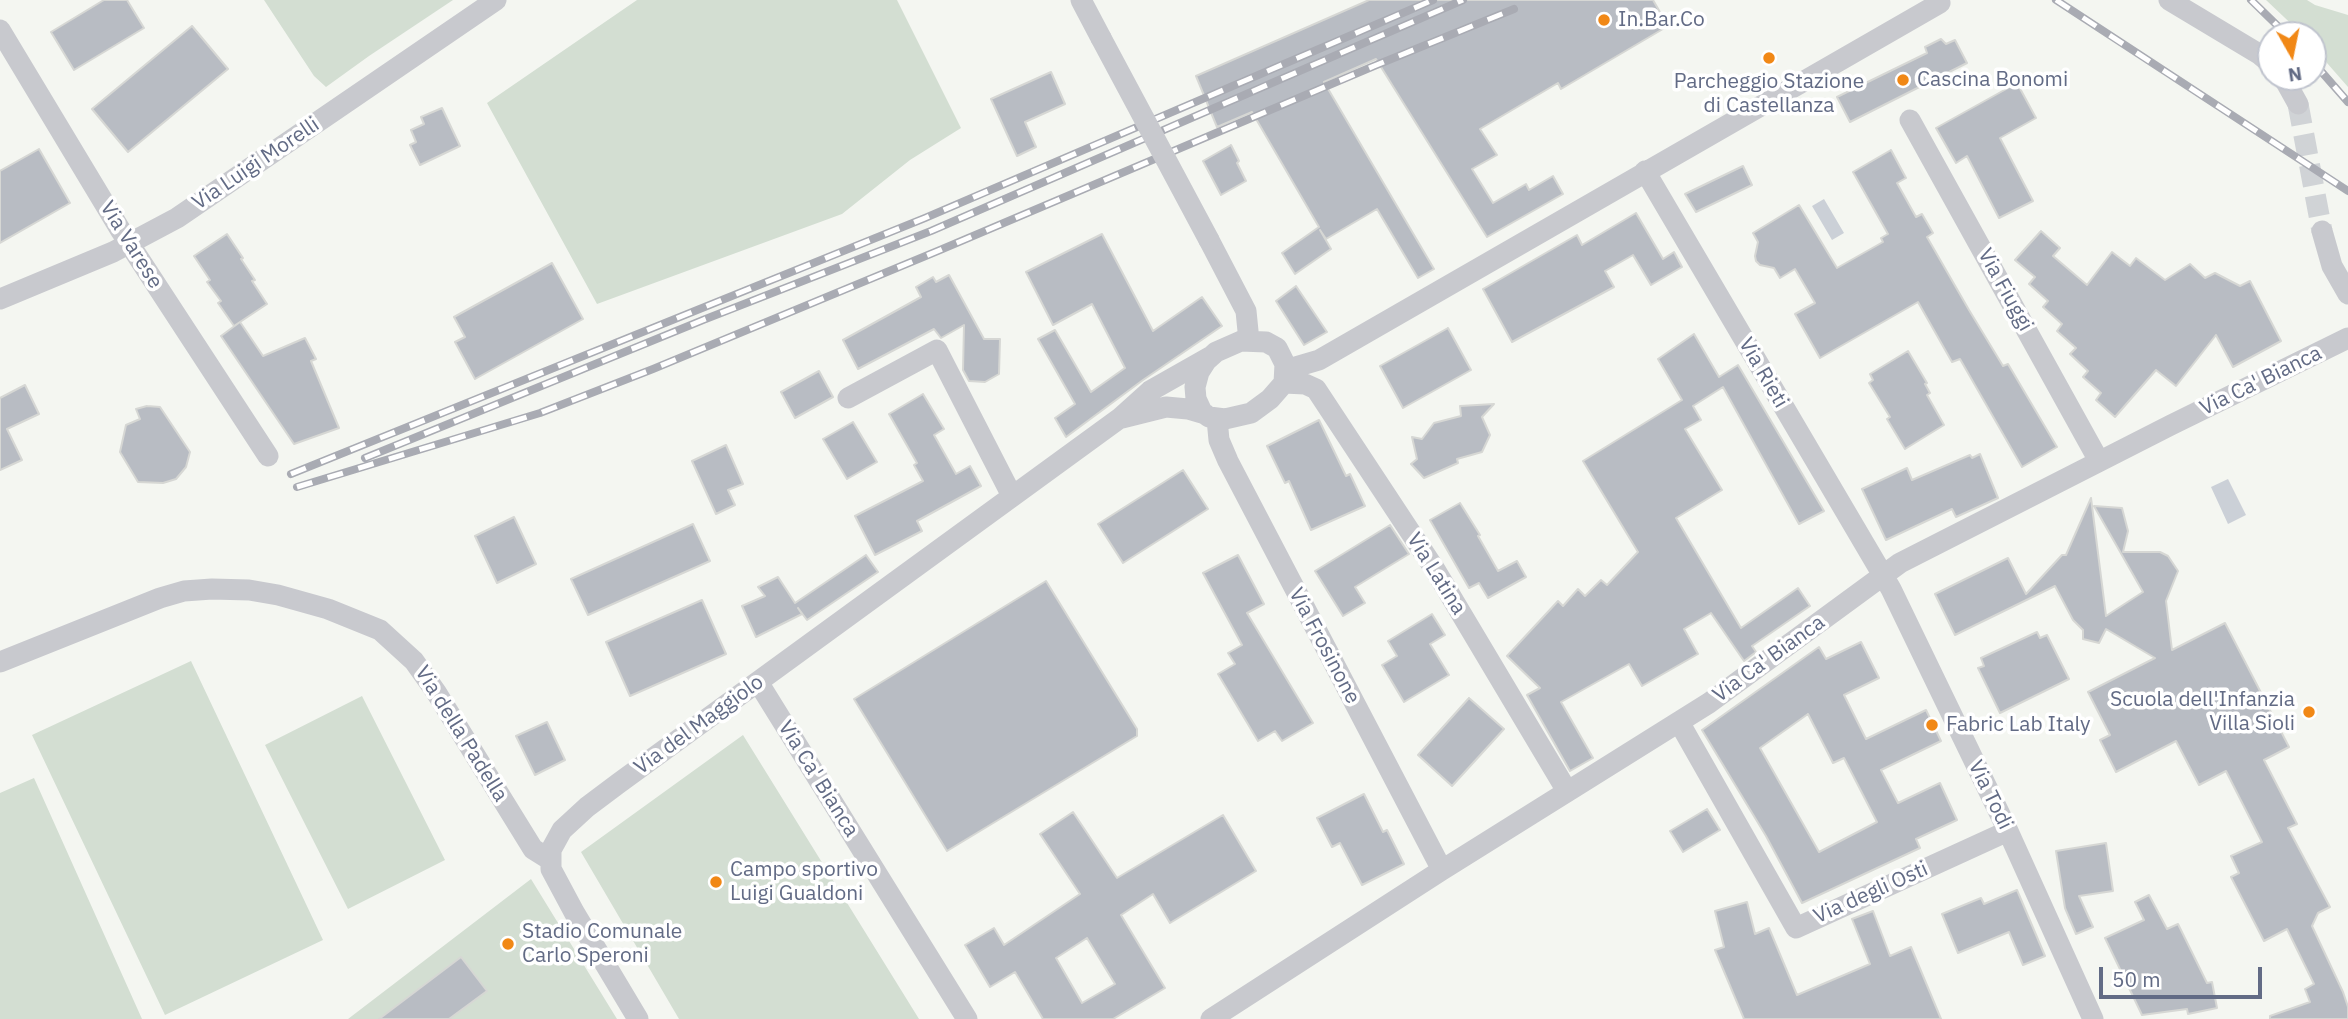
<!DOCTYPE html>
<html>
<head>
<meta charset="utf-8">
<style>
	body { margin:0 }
	#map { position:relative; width:2348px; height:1019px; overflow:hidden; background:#f4f6f1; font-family:"IBM Plex Sans",sans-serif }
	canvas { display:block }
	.north { position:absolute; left:2257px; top:21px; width:70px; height:70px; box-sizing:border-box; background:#fff; border:2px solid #c0c4ce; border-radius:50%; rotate:171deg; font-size:19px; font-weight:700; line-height:28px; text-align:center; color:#626b85 }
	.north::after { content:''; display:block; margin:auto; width:24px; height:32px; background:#f18816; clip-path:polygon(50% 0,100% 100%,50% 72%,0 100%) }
	.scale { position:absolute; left:2099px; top:967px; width:163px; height:32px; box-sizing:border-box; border:4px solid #626b85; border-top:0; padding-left:9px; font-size:21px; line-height:24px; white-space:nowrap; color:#626b85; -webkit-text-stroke:5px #fff; paint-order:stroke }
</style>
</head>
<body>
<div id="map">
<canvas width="2348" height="1019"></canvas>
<div class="north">N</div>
<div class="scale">50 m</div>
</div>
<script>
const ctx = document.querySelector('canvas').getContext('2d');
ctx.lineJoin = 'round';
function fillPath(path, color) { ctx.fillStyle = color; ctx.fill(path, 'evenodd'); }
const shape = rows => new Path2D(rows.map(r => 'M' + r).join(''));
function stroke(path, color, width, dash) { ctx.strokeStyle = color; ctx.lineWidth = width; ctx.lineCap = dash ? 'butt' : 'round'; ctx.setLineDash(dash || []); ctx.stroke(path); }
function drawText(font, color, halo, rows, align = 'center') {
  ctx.font = font + ' "IBM Plex Sans",sans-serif'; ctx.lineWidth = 7; ctx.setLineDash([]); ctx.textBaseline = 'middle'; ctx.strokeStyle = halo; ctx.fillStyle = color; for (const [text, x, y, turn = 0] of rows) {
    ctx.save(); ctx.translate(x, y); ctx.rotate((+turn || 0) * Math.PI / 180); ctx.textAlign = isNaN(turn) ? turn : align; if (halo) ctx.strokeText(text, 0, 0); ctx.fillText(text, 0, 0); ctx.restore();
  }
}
fillPath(shape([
	[264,0,453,0,369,56,326,87,314,76],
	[637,0,897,0,961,128,910,160,842,214,597,304,487,103],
	[2266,0,2307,0,2315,5,2348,15,2348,87,2313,47,2313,35,2303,35],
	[191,661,323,940,165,1015,32,735],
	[362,696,445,860,348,909,265,745],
	[743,735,919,1019,679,1019,581,852],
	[34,778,142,1019,0,1019,0,793],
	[531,879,617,1019,348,1019]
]), '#d3ded2');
fillPath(shape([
	[1824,199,1844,233,1832,240,1812,206],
	[2228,479,2246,515,2228,524,2211,487]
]), '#cbd0d7');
const building = shape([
	[104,0,127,0,144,28,74,70,51,32,104,0],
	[1369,0,1653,0,1668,26,1561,89,1558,83,1480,129,1497,155,1472,169,1493,203,1526,184,1529,190,1553,176,1563,194,1487,237,1376,59,1324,82,1434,269,1418,278,1377,209,1326,239,1320,230,1331,249,1295,274,1282,253,1319,227,1252,112,1217,127,1196,76,1369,0],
	[192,26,228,69,128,152,92,109,192,26],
	[1941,39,1946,44,1955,40,1967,63,1850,122,1837,97,1927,53,1925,47,1941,39],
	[1051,72,1065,104,1025,122,1036,147,1017,156,991,99,1051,72],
	[2017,83,2036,118,2000,138,2033,201,1999,218,1967,156,1956,163,1936,128,2017,83],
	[442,108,460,146,420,165,410,145,416,142,411,130,424,124,421,117,442,108],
	[1231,145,1239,161,1237,163,1246,181,1221,195,1203,161,1231,145],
	[39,149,70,203,0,243,0,171,39,149],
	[1891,150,1906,178,1897,183,1916,217,1922,214,1933,233,1927,237,1969,310,2003,366,2008,364,2057,447,2022,467,1960,359,1952,362,1918,302,1820,358,1795,314,1815,303,1795,269,1780,278,1774,268,1760,265,1756,261,1755,256,1758,242,1753,233,1799,205,1837,268,1883,242,1881,238,1888,234,1853,172,1891,150],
	[1743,166,1752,185,1696,212,1685,194,1743,166],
	[1636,213,1663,259,1674,252,1682,267,1651,285,1633,255,1605,271,1614,287,1512,342,1483,289,1577,235,1582,245,1636,213],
	[2041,231,2060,248,2053,256,2087,285,2112,252,2130,266,2136,258,2165,280,2190,264,2205,278,2215,273,2240,286,2250,281,2281,341,2233,367,2216,335,2176,386,2156,370,2115,417,2096,400,2101,393,2083,377,2088,371,2070,354,2076,348,2057,331,2062,324,2043,307,2048,301,2029,284,2035,277,2015,260,2041,231],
	[227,234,243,258,241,259,255,280,252,281,267,304,234,326,218,303,221,301,207,282,210,280,194,256,227,234],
	[1102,234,1153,331,1202,297,1222,326,1143,380,1066,437,1055,418,1075,404,1038,339,1055,330,1091,392,1125,368,1092,304,1053,325,1026,272,1102,234],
	[552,263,583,319,475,379,455,342,465,337,454,317,552,263],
	[949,275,984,339,1000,339,999,374,985,382,969,381,963,370,964,325,941,338,934,329,858,369,843,340,921,297,916,287,933,277,936,282,949,275],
	[1296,286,1327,332,1304,345,1276,301,1296,286],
	[240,322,263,356,305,338,316,359,311,361,339,428,294,444,221,336,240,322],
	[1448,328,1471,370,1403,408,1380,366,1448,328],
	[1694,334,1719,377,1738,365,1824,511,1799,524,1723,387,1693,406,1701,420,1685,429,1722,490,1676,518,1741,628,1798,588,1810,606,1752,646,1756,652,1744,661,1711,613,1684,629,1698,654,1642,686,1629,664,1561,702,1593,758,1570,771,1527,695,1540,688,1507,656,1558,601,1563,606,1578,589,1585,596,1601,580,1607,585,1638,552,1583,461,1682,400,1658,359,1694,334],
	[1908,351,1927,383,1925,384,1930,393,1927,395,1944,425,1905,449,1887,419,1890,417,1869,383,1873,380,1870,374,1908,351],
	[819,371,833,397,795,418,781,392,819,371],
	[25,385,39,414,7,429,22,460,0,470,0,398,25,385],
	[923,394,944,429,934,435,956,474,970,466,981,486,917,521,922,531,875,555,855,516,923,481,914,465,917,463,889,414,923,394],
	[1494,404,1482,417,1490,435,1482,452,1457,459,1458,463,1424,478,1411,464,1417,459,1412,437,1422,439,1434,423,1461,416,1460,406,1494,404],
	[147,406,160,407,190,452,186,467,176,479,163,483,138,482,120,452,126,425,140,419,136,409,147,406],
	[1319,420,1346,476,1350,474,1365,506,1311,530,1289,481,1285,483,1267,446,1319,420],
	[853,422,877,462,847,479,823,439,853,422],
	[726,445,743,484,728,490,735,505,716,514,692,461,726,445],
	[1980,454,1998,498,1956,517,1952,509,1886,540,1862,489,1907,468,1912,480,1970,455,1972,458,1980,454],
	[1183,470,1208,509,1123,563,1098,524,1183,470],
	[2091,498,2106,616,2143,592,2094,506,2122,508,2128,531,2123,552,2160,552,2168,556,2178,571,2166,601,2172,650,2225,623,2289,747,2264,760,2297,824,2288,828,2330,907,2318,913,2312,926,2343,992,2348,1007,2348,1019,2270,1019,2270,1016,2310,1002,2305,989,2314,984,2287,929,2264,941,2231,877,2239,873,2231,856,2262,842,2226,771,2199,785,2176,741,2116,772,2100,740,2110,735,2088,692,2155,658,2106,629,2099,643,2083,639,2083,630,2073,620,2055,586,1955,635,1935,594,2008,558,2026,594,2062,555,2066,555,2091,498],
	[1460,503,1480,535,1478,536,1498,571,1517,561,1526,577,1488,598,1479,583,1469,588,1430,520,1460,503],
	[514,517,536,564,497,583,475,536,514,517],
	[693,524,710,561,588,615,571,579,693,524],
	[1390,525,1409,554,1355,587,1365,603,1343,616,1315,571,1390,525],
	[866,555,878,572,807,620,798,608,802,614,756,637,742,606,765,596,758,587,778,577,795,603,866,555],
	[1238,555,1264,604,1247,613,1313,723,1282,741,1275,731,1258,741,1218,674,1235,664,1228,653,1242,645,1203,573,1238,555],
	[1046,581,1137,729,1137,736,947,851,854,699,1046,581],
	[702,600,726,654,630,696,606,642,702,600],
	[1432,614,1445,635,1430,644,1449,675,1404,702,1382,665,1397,656,1388,641,1432,614],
	[2037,632,2040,638,2047,635,2069,679,2000,713,1978,668,1984,666,1981,658,2037,632],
	[1861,642,1879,678,1844,695,1866,739,1926,710,1941,741,1881,770,1898,803,1940,783,1957,820,1916,839,1920,848,1802,903,1766,836,1702,730,1819,647,1826,659,1861,642],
	[1808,714,1833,763,1844,758,1877,822,1819,852,1760,748,1808,714],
	[1469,698,1504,729,1452,786,1418,755,1469,698],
	[547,722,565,760,535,775,516,736,547,722],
	[1364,794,1383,832,1387,830,1404,864,1362,885,1340,843,1332,847,1317,818,1364,794],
	[1707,809,1720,830,1683,852,1670,831,1707,809],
	[1073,812,1117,878,1223,815,1256,871,1170,923,1153,894,1121,915,1165,988,1113,1019,1043,1019,1015,972,990,987,965,945,994,928,1004,945,1080,894,1040,834,1073,812],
	[1087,938,1115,984,1082,1003,1056,958,1087,938],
	[2106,843,2113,891,2079,896,2093,927,2076,934,2065,908,2056,851,2106,843],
	[2017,890,2045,956,2023,965,2009,932,1958,953,1942,914,1981,898,1984,904,2017,890],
	[2149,895,2167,929,2178,924,2207,983,2212,982,2217,1008,2188,1014,2187,1009,2142,1015,2105,938,2144,920,2135,902,2149,895],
	[1747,902,1755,934,1769,928,1797,995,1870,964,1852,919,1873,911,1890,956,1911,947,1941,1019,1744,1019,1715,950,1724,947,1715,911,1747,902],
	[461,957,487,991,449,1019,379,1019,461,957]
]);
fillPath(building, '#b8bcc3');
stroke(building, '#d6d7d4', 2);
stroke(shape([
	[2298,104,2322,231]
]), '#d0d3d6', 21, [21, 10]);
stroke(shape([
	[1081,0,1101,38],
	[2169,0,2259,54,2271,64],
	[0,30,121,231,268,456],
	[2283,77,2298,104],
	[1910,120,2099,461],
	[1645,171,1891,589,2008,831,2093,1019],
	[2322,231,2332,266,2348,294],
	[1209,240,1246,311,1249,341],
	[0,299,113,252,177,218,496,0],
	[1241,341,1266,342,1277,348,1285,364,1284,383,1270,399,1251,413,1225,419,1209,417,1202,412,1196,399,1195,387,1199,372,1206,361,1216,352,1241,341],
	[1285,370,1319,360,1940,3],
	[1284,383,1305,384,1316,389,1434,568,1567,791],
	[848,398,937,350,1012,496],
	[1122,418,1166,407,1188,409,1205,414],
	[1217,419,1219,440,1228,461,1442,870],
	[0,662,160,598,184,591,212,589,249,590,278,595,328,609,380,630,414,661,436,692,533,849,549,859],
	[758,682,967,1019],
	[1679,722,1796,928,2008,831],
	[638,1019,574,912,551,869,551,850,562,830,587,807,619,783,1120,418,1150,391,1210,357],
	[1211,1019,1442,870,1709,703,1900,563,2171,425,2348,338]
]), '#c8c9ce', 21);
const rail = shape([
	[2056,0,2348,191],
	[2251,0,2287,35],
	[2313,62,2348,102],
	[365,458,703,320,931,231,1463,0],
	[291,474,925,218,1433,0],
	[297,487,540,413,653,369,940,250,1374,66,1514,9]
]);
stroke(rail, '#a9abb3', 8);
stroke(rail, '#fff', 5, [16]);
stroke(shape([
	[1101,38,1209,240]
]), '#c8c9ce', 21);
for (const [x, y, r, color] of [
	[1604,20,7,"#f18816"],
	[1769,58,7,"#f18816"],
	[1903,80,7,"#f18816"],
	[2309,712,7,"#f18816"],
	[1932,725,7,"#f18816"],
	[716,882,7,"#f18816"],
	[508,944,7,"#f18816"]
]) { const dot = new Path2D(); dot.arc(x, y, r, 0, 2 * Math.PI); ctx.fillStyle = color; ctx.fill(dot); stroke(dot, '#fff', 2.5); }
drawText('21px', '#626b85', '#fff', [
	["In.Bar.Co",1618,20],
	["Cascina Bonomi",1917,80],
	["Parcheggio Stazione",1769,82,"center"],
	["di Castellanza",1769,106,"center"],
	["Scuola dell'Infanzia",2295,700,"right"],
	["Villa Sioli",2295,724,"right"],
	["Fabric Lab Italy",1946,725],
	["Campo sportivo",730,870],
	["Luigi Gualdoni",730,894],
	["Stadio Comunale",522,932],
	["Carlo Speroni",522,956]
], 'left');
drawText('21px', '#626b85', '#fff', [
	["Via Luigi Morelli",256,164,-34],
	["Via Varese",131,245,58],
	["Via Fiuggi",2005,290,61],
	["Via Rieti",1763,373,60],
	["Via Ca' Bianca",2261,381,-26],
	["Via Latina",1436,574,58],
	["Via Frosinone",1324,646,62],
	["Via Ca' Bianca",1769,659,-36],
	["Via del Maggiolo",699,725,-36],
	["Via della Padella",461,734,58],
	["Via Ca' Bianca",818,779,58],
	["Via Todi",1990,795,64],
	["Via degli Osti",1871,893,-24]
]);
</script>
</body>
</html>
